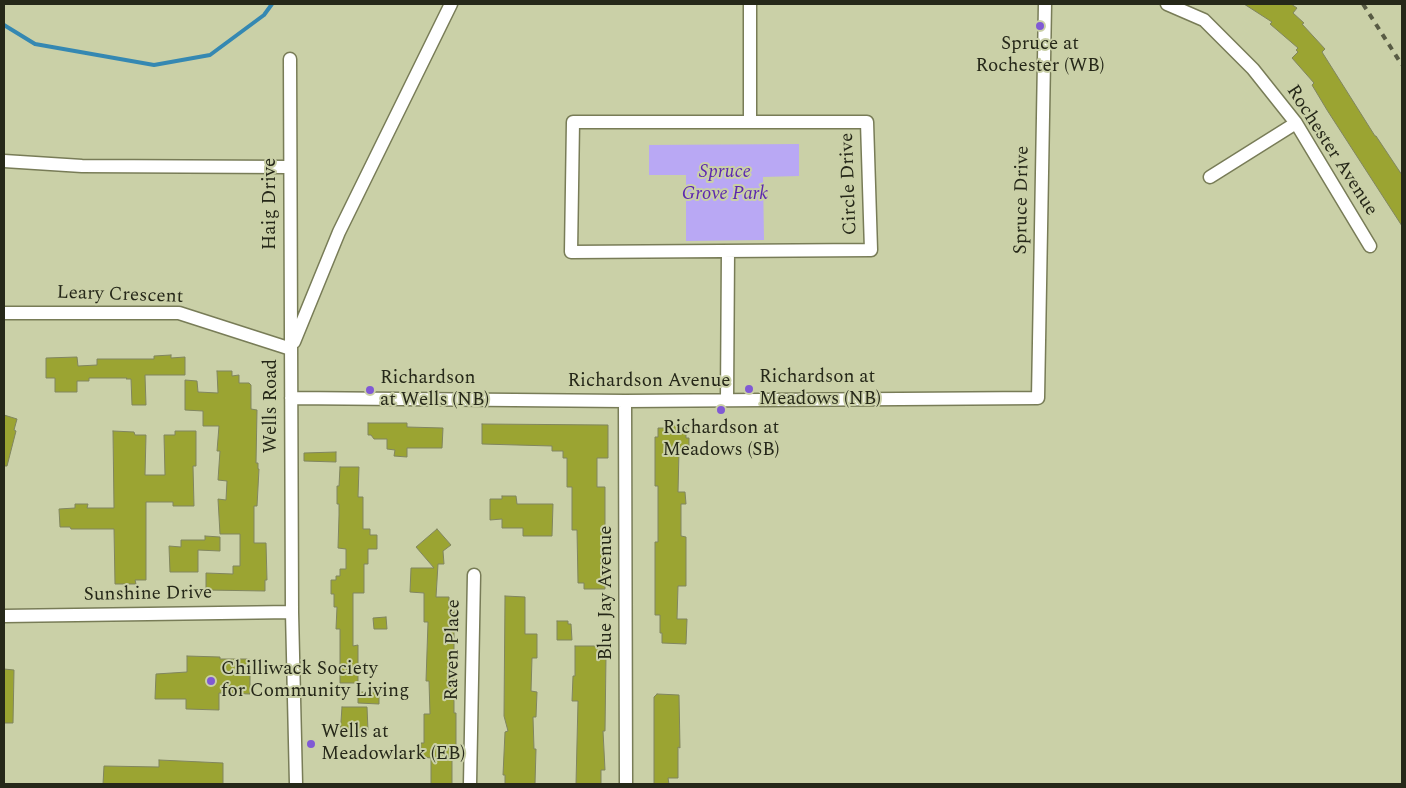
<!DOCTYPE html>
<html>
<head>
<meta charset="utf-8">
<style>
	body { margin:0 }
	#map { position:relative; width:1406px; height:788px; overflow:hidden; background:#cad0a7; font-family:Spectral,serif }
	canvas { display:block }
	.frame { position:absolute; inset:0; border:5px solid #262819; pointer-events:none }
</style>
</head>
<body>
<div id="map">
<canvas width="1406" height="788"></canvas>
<div class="frame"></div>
</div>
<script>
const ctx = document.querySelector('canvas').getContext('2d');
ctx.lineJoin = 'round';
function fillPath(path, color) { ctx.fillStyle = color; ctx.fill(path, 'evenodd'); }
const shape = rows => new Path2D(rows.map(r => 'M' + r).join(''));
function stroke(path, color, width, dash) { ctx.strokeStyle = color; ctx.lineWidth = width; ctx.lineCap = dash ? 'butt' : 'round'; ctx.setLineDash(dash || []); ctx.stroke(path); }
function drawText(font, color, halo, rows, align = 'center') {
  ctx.font = font + ' Spectral,serif'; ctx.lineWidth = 4; ctx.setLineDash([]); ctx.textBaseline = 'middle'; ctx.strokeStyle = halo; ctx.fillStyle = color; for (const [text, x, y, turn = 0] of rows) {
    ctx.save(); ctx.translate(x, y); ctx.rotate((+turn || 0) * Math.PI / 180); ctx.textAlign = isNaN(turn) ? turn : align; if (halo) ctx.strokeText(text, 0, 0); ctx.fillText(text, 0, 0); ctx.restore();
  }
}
fillPath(shape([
	[799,144,799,176,763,177,764,240,686,241,686,175,649,175,649,145]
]), '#b9a8f4');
stroke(shape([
	[4,25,35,44,154,65,210,55,264,15,272,4]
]), '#3588b2', 4);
const building = shape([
	[1244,4,1291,4,1297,8,1293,13,1304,23,1302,24,1325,49,1322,52,1375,136,1376,136,1402,175,1402,226,1327,110,1312,85,1314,83,1292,58,1298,52,1296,50,1298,48,1270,24,1272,22,1244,4],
	[171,355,171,358,185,357,185,375,145,375,146,405,132,405,131,379,126,379,127,378,89,378,89,381,77,381,77,392,55,392,55,378,46,378,46,358,77,357,78,366,97,365,97,359,154,359,154,356,171,355],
	[217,371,232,371,232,376,239,375,239,383,249,383,251,385,251,409,257,410,256,463,258,463,258,469,259,469,257,506,254,506,254,543,266,543,267,580,265,580,265,591,206,590,206,573,233,574,233,566,240,566,240,534,220,534,218,499,226,500,227,481,218,480,220,451,217,451,219,426,203,426,203,411,185,410,185,380,197,381,198,392,218,393,217,371],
	[4,415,17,419,14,430,16,431,7,466,4,466,4,415],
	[368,423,407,423,407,427,443,428,442,448,407,448,407,457,394,456,395,450,387,449,387,439,374,439,371,435,368,435,368,423],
	[482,424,608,425,608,458,597,458,597,487,605,487,605,589,584,589,584,583,578,583,577,530,572,530,572,487,567,487,567,458,563,458,563,451,552,451,552,446,482,444,482,424],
	[667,425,686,426,686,438,689,438,689,450,679,451,678,492,685,492,686,504,681,504,681,536,686,537,686,586,678,586,677,619,687,619,686,644,662,643,662,633,660,633,660,615,655,615,655,542,658,542,658,486,655,486,655,437,658,437,658,428,667,428,667,425],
	[113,431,134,432,135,435,146,435,145,475,165,475,164,435,175,435,175,431,196,431,196,466,193,466,194,506,173,506,173,502,146,502,146,580,135,580,136,584,115,584,114,529,71,529,70,527,60,527,59,509,75,508,75,504,88,504,87,508,114,508,113,431],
	[336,452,336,462,304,461,304,453,336,452],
	[340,467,359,467,358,497,363,497,363,529,370,529,370,535,377,535,377,549,368,549,368,564,364,564,364,593,353,593,353,646,358,645,358,683,340,683,340,629,336,629,337,607,334,607,334,594,331,594,331,580,336,580,336,576,340,576,340,569,346,569,346,549,338,548,339,515,339,504,337,504,337,486,339,486,340,467],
	[502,496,516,496,517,504,553,504,552,536,523,536,523,528,502,528,502,519,490,520,490,499,502,499,502,496],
	[437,529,451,545,443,551,444,564,438,564,436,597,449,597,449,608,454,608,454,713,456,713,456,751,455,757,452,757,452,784,431,784,431,758,421,757,421,743,424,743,424,714,430,714,429,681,426,681,428,622,424,622,424,593,410,592,411,568,434,568,416,547,437,529],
	[205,536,220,537,220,551,198,550,198,572,170,572,169,546,181,547,181,540,205,540,205,536],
	[505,596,525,597,525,634,537,634,537,658,532,658,531,691,537,692,536,717,533,717,534,749,536,749,535,784,505,784,505,775,503,775,505,732,508,731,504,716,505,596],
	[386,617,387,629,374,629,373,618,386,617],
	[557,621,568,621,568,624,571,624,572,640,557,640,557,621],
	[575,646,603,646,603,656,606,656,605,731,603,731,605,770,601,770,601,784,576,784,578,701,572,701,573,676,575,676,575,646],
	[187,656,220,657,220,659,250,659,250,694,219,693,219,710,186,709,186,699,155,699,156,674,187,672,187,656],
	[4,669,14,670,13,723,4,723,4,669],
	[358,692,379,692,379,704,358,703,358,692],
	[657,694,679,695,680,748,678,747,678,778,668,778,669,784,654,784,654,697,657,694],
	[342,707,367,707,368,730,360,730,360,736,340,736,342,707],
	[159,760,223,763,223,784,103,784,104,766,159,767,159,760]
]);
fillPath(building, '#9ba432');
stroke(building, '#80855f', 1);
const minor = shape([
	[750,4,750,122],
	[1167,4,1204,20,1253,69,1296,123,1370,246],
	[290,59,292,612,296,784],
	[573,122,867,122,871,250,571,252,573,122],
	[4,161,82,166,289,167],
	[1210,177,1296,123],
	[4,313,179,313,291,349],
	[294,342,339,232,451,4],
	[291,398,625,401,1038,398,1045,4],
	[727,400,728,251],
	[625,401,626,784],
	[4,616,292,612],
	[470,784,474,575]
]);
stroke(minor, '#787c57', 15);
stroke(minor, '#fff', 12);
stroke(shape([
	[1363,4,1402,65]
]), '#585b44', 4, [6, 6]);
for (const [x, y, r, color] of [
	[1040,26,5,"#805ad4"],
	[749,389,5,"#805ad4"],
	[370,390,5,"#805ad4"],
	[721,410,5,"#805ad4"],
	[211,681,5,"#805ad4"],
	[311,744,5,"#805ad4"]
]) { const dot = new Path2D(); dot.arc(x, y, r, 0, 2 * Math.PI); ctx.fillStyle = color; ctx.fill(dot); stroke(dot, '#cad0a7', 2); }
drawText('19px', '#262819', '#cad0a7', [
	["Spruce at",1040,45,"center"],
	["Rochester (WB)",1040,67,"center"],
	["Richardson at",759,378],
	["Meadows (NB)",759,400],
	["Richardson",380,379],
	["at Wells (NB)",380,401],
	["Richardson at",721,429,"center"],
	["Meadows (SB)",721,451,"center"],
	["Chilliwack Society",221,670],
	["for Community Living",221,692],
	["Wells at",321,733],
	["Meadowlark (EB)",321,755]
], 'left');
drawText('19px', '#262819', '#cad0a7', [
	["Rochester Avenue",1331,151,57],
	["Circle Drive",850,184,-92],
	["Spruce Drive",1023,200,-89],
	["Haig Drive",271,204,-90],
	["Leary Crescent",120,296,2],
	["Richardson Avenue",649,382],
	["Wells Road",272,406,-90],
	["Blue Jay Avenue",607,593,-90],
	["Sunshine Drive",148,595,-1],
	["Raven Place",454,650,-89]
]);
drawText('italic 19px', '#5c27b0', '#cad0a7', [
	["Spruce",725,173],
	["Grove Park",725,195]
]);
</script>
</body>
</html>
